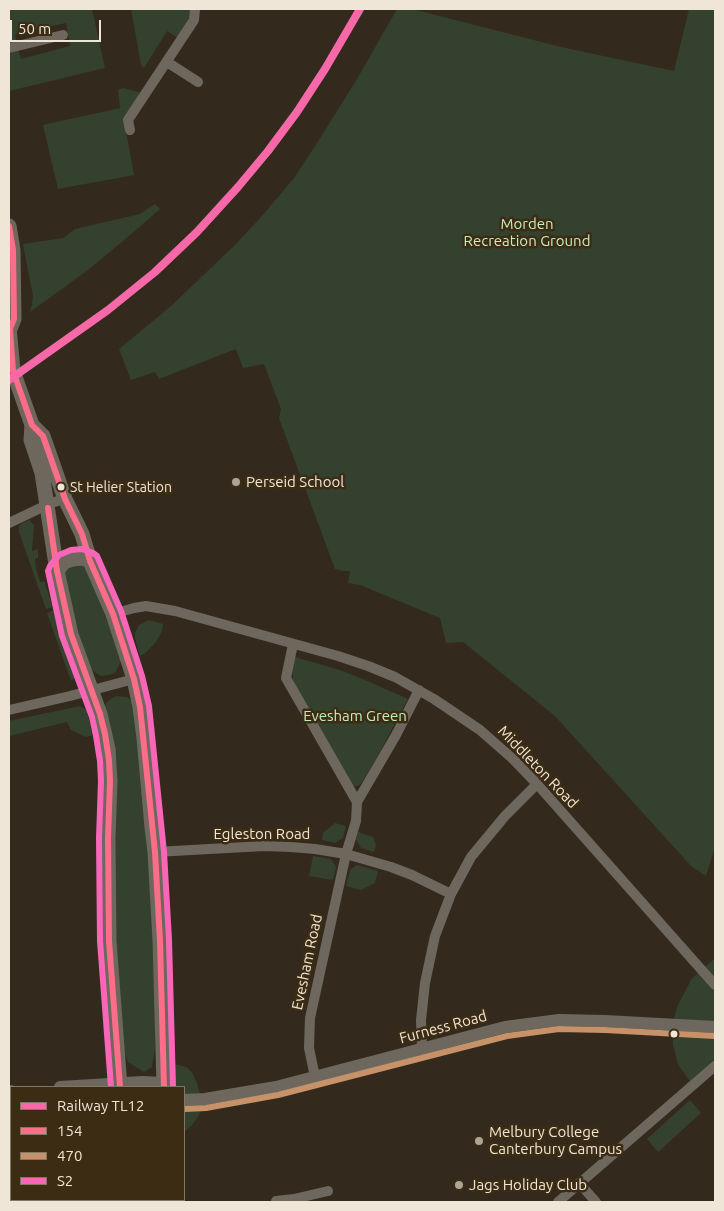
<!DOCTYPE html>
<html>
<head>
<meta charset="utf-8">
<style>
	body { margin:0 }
	#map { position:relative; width:724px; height:1211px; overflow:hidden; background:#332a1d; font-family:Ubuntu,sans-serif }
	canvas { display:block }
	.frame { position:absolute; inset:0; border:10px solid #f0e6d7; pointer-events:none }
	.legend { position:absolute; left:10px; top:1086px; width:175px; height:115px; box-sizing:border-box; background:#3c2c14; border:1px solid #847662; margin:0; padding:6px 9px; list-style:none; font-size:15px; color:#f0e6d7 }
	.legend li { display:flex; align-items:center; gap:10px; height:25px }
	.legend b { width:25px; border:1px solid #847662 }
	.scale { position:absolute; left:10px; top:20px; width:91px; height:22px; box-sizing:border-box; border:2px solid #f0e6d7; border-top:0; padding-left:6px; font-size:15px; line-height:18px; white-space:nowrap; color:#f0e6d7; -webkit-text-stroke:4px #3c2c14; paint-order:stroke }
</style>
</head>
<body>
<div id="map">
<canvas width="724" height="1211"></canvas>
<div class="frame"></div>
<ul class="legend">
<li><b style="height:6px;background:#f768a9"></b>Railway TL12</li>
<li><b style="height:6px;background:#fb6d88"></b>154</li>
<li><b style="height:6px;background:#c7916a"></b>470</li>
<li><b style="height:6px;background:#fa66b7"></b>S2</li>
</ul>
<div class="scale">50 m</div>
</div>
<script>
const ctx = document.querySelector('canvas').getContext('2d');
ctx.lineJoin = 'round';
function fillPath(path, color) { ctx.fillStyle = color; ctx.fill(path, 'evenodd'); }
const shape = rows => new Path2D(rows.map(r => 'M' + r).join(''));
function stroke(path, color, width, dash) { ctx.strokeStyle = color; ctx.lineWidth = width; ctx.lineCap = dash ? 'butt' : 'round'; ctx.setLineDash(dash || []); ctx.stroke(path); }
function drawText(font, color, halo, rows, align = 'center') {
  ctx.font = font + ' Ubuntu,sans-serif'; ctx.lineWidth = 5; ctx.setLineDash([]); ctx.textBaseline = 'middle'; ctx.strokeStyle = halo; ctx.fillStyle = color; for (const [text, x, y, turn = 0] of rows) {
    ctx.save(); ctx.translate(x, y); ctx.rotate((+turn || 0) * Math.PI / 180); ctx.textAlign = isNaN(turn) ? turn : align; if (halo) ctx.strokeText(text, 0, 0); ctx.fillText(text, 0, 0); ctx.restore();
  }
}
fillPath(shape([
	[9,9,92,9,105,68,9,91,9,50,18,48,21,59,70,46,66,23,15,34,17,43,9,44],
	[131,9,191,9,191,19,178,38,167,31,144,68,141,65],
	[397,9,412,9,561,47,674,71,689,9,715,9,715,847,706,876,691,866,555,716,463,642,446,643,440,618,360,585,348,583,350,571,343,571,335,569,279,418,281,409,264,364,243,368,236,349,159,379,155,372,131,380,119,349,170,307,235,245,262,216,294,178,317,143,357,79],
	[123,88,142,93,124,120,134,175,58,189,43,125,120,108,118,90],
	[155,204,160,209,136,230,88,270,30,312,32,305,33,296,23,244,63,238,75,229,140,214],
	[29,520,34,525,32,551,38,549,38,558,35,559,36,568,40,582,44,581,53,607,46,609,19,532,19,526,22,523],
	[77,563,86,566,120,653,121,661,115,673,108,675,101,676,96,673,91,669,86,660,67,589,65,573,69,566],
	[54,610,77,677,71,681,47,613],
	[149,620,163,624,162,631,156,642,144,654,140,656,135,638,135,633,139,625],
	[295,657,340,670,365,680,408,699,377,757,363,781,358,786,354,786,352,784,293,682,292,667],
	[116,696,127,697,132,701,140,739,157,960,155,1048,152,1067,144,1072,128,1062,121,1043,116,947,115,823,104,711,106,703,112,698],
	[80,706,87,710,92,735,86,737,71,730,67,722,9,736,9,721],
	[335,823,346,826,343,838,335,843,322,840,323,833],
	[358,832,373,837,376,845,374,852,361,848,356,840],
	[313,856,331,859,336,867,333,880,309,876],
	[357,865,378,871,375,883,361,890,346,886,350,870],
	[715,958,715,1025,673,1023,677,1007,691,980,699,972],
	[673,1029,715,1031,715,1062,691,1083,678,1064,673,1045],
	[166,1062,186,1067,192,1072,197,1083,203,1107,198,1117,192,1125,184,1132,184,1087,167,1087],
	[690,1100,701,1113,658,1152,647,1139]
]), '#34412f');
stroke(shape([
	[9,48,63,35],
	[167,62,198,82],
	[130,130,128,120,194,20,195,9],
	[9,523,51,503,65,499],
	[113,614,134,608,146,606,175,611,338,656,368,666,395,677,434,699,480,730,513,759,537,784,715,985],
	[293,644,286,678,357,802],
	[9,710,70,696,134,679],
	[155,852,264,846,291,847,315,849,346,854,391,867,412,875,451,894],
	[422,1050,421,1020,425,983,435,936,451,894,471,857,505,816,537,784],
	[315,1077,309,1048,310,1018,346,854,356,821,357,802,396,735,419,690],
	[579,1183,596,1202],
	[276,1201,294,1199],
	[294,1202,294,1199,328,1191],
	[558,1202,715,1066]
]), '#6e675e', 10);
stroke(shape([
	[60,1087,142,1082,164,1083],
	[9,1091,11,1091],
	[184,1100,205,1099,276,1087,505,1027,559,1020,605,1021,715,1027],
	[9,1134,11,1134]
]), '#6e675e', 12);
stroke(shape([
	[9,226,13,250,14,319,10,329],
	[9,327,13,371,32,425,31,440,42,473,57,571,71,634,100,714,108,749,110,781,108,838,109,941,120,1087],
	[32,425,43,436,65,499,82,534,90,561,113,614,134,679,140,707,144,738,152,827,155,852,160,940,164,1087],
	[57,571,64,562,73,559,83,558,90,561],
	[124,1200,124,1202],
	[169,1200,169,1202]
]), '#6e675e', 15);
stroke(shape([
	[9,226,13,250,14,319,10,329,13,371,32,425,43,436,65,499,82,534,90,561,113,614,134,679,140,707,155,852,160,940,164,1087],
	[48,508,57,571,71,634,100,714,105,734,109,760,110,781,108,838,109,941,120,1087]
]), '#fb6d88', 6);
stroke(shape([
	[184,1109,206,1108,278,1095,507,1036,559,1029,605,1030,715,1036]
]), '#c7916a', 6);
stroke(shape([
	[111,1087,100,941,99,838,101,781,100,761,96,736,92,717,62,636,48,571,50,566,59,555,71,550,82,549,93,553,97,556,121,611,142,676,149,706,164,852,169,940,173,1087]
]), '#fa66b7', 6);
stroke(shape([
	[9,380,108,310,155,272,197,232,238,187,268,151,297,112,325,69,360,9]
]), '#f768a9', 8);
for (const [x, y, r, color] of [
	[236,482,5,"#aea496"],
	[61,487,4.5,"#f0e6d7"],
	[674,1034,4.5,"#f0e6d7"],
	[479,1141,5,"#aea496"],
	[459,1185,5,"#aea496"]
]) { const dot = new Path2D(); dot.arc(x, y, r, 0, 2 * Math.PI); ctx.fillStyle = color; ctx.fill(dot); stroke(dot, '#3c2c14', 2); }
drawText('14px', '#f0e6d7', '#3c2c14', [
	["St Helier Station",70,487]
], 'left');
drawText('15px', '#c4edbe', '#3c2c14', [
	["Morden",527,224],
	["Recreation Ground",527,241],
	["Evesham Green",355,716]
]);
drawText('15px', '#f0e6d7', '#3c2c14', [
	["Perseid School",246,482],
	["Melbury College",489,1132],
	["Canterbury Campus",489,1149],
	["Jags Holiday Club",469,1185]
], 'left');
drawText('15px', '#f0e6d7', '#3c2c14', [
	["Middleton Road",538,767,46],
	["Egleston Road",262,834],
	["Evesham Road",307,962,-78],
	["Furness Road",443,1027,-15]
]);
</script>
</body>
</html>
